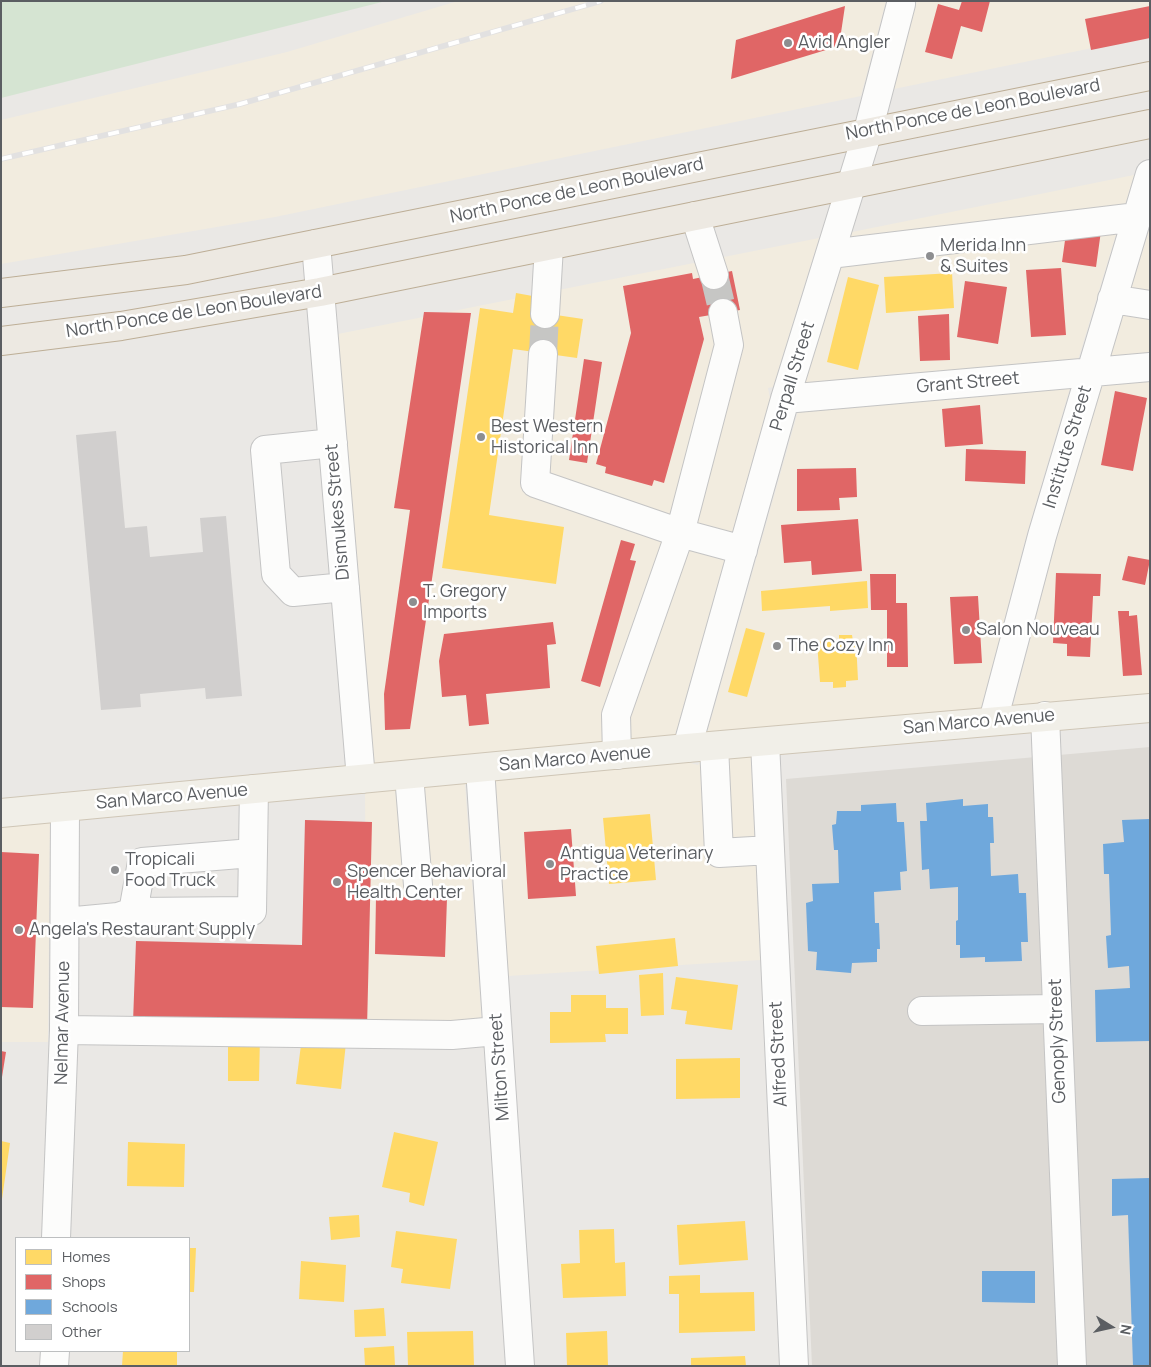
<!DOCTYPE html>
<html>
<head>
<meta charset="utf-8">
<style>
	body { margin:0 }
	#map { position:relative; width:1151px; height:1367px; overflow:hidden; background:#eae8e5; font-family:Manrope,sans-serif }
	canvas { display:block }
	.frame { position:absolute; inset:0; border:2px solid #5b5e62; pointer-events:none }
	.legend { position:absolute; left:15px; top:1237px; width:175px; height:115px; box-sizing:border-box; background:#fff; border:1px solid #bdbfc0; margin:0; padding:6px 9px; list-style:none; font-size:15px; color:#5b5e62 }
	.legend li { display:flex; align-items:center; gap:10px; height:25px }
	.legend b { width:25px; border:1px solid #bdbfc0 }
	.north { position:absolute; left:1086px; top:1302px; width:50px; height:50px; -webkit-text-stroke:4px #fff; paint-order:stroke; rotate:100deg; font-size:14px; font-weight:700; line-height:20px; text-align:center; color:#5b5e62 }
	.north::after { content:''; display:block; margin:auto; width:18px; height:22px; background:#5b5e62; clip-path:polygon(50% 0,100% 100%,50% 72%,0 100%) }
</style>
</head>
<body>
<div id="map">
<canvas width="1151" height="1367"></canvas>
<div class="frame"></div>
<ul class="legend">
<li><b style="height:14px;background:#ffd966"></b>Homes</li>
<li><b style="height:14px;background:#e06666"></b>Shops</li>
<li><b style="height:14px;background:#6fa8dc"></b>Schools</li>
<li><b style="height:14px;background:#d1cfce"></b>Other</li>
</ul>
<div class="north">N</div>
</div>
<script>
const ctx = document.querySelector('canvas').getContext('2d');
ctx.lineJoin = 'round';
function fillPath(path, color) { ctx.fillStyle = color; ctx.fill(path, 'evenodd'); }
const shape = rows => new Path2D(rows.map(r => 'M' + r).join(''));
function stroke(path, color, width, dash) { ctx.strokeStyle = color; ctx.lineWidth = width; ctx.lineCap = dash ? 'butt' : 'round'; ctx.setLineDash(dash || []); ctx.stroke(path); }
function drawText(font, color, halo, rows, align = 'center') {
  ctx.font = font + ' Manrope,sans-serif'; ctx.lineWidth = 5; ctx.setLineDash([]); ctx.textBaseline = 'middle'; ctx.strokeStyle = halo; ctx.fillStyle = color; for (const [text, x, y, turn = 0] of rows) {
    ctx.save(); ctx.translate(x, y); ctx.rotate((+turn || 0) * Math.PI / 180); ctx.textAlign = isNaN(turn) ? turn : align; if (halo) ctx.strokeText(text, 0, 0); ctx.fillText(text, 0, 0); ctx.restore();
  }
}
fillPath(shape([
	[458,1,886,1,861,96,275,217,1,264,1,120,287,52],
	[917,1,1150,1,1150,36,894,89],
	[1134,175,1078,360,805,384,852,232],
	[1150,227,1150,354,1110,358],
	[819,238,773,387,768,388,770,398,675,736,374,765,338,334],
	[1150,380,1150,695,1013,706,1056,540,1102,385],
	[1070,388,1027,533,981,709,707,733,798,411],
	[751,756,760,960,508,976,495,780,687,762,698,765,700,761],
	[465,783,483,1040,367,1040,365,793],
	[50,822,48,1042,1,1042,1,826]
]), '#f2ecdf');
fillPath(shape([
	[1150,747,1150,1366,812,1366,786,779]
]), '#dddad5');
fillPath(shape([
	[1,1,386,1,1,98]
]), '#d5e4d2');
fillPath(shape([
	[952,273,954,308,886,313,884,277],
	[848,277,879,285,858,370,827,362],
	[516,293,538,297,536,312,583,319,577,358,513,349,489,515,564,527,556,584,442,568,480,308,513,313],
	[867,581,868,608,830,611,830,606,762,611,761,591],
	[746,628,765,633,747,697,728,692],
	[839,635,852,635,853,641,856,641,858,680,846,681,846,687,833,688,833,682,820,682,817,642,839,640],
	[650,814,656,880,609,884,603,818],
	[675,938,678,966,599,974,596,946],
	[663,973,664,1015,641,1016,639,975],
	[676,977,738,985,732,1030,685,1024,687,1011,671,1009],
	[571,995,606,995,606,1008,628,1008,628,1034,605,1034,606,1042,550,1043,550,1012,571,1012],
	[228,1036,260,1037,259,1081,228,1081],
	[302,1037,346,1043,341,1089,296,1084],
	[740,1058,740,1098,676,1099,676,1059],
	[394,1132,438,1142,424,1206,409,1202,410,1193,382,1187],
	[1,1141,10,1143,2,1199,1,1199],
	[128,1142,185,1144,184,1187,127,1186],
	[359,1215,360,1237,331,1240,329,1217],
	[745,1221,748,1260,679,1265,677,1225],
	[614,1229,615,1263,625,1262,626,1296,563,1298,561,1264,580,1263,579,1230],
	[396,1231,457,1239,450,1289,401,1283,403,1269,391,1267],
	[189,1248,196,1248,194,1292,189,1292],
	[301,1261,346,1265,344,1302,299,1299],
	[700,1275,700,1293,754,1292,755,1331,679,1333,679,1294,669,1294,669,1276],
	[384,1308,386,1336,355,1337,354,1310],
	[473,1331,474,1366,408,1366,407,1332],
	[607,1331,608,1366,567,1366,566,1333],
	[394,1346,395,1366,365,1366,364,1348],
	[123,1351,177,1351,177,1366,122,1366],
	[745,1356,746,1366,691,1366,691,1358]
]), '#ffd966');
fillPath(shape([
	[962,1,990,1,982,32,961,26,952,59,925,52,938,4,959,10],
	[845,6,839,46,731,79,736,40],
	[1150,6,1150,38,1091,50,1085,19],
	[1067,226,1101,231,1096,267,1062,262],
	[1061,268,1066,335,1031,337,1026,270],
	[732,271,740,310,699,317,704,339,664,483,654,480,652,486,605,473,606,467,596,464,631,333,623,286,692,273,693,279],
	[965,281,1007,287,998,344,957,337],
	[424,312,471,313,410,729,385,730,384,694,410,510,394,508],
	[949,314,950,360,920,361,918,316],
	[584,359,602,362,587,463,569,460],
	[1115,391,1147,398,1133,471,1101,465],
	[980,405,983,444,945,447,942,409],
	[966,449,1026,451,1025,484,965,481],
	[856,468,857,497,839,498,840,510,797,511,797,469],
	[858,519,862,571,812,575,811,561,784,563,781,525],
	[621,540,635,544,630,560,636,561,600,687,581,681],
	[1128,556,1150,560,1145,585,1122,580],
	[1056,573,1101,574,1100,596,1093,596,1090,657,1067,656,1067,644,1053,643],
	[870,574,896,574,896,603,907,603,908,667,887,667,887,610,871,610],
	[978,596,982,663,954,664,950,597],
	[1118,611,1129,611,1129,616,1137,615,1142,675,1123,676],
	[553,622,556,644,547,645,550,688,486,694,489,724,469,726,466,695,442,697,439,661,444,634],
	[305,820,372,822,367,1028,133,1022,136,941,302,945],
	[571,829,576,896,528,899,524,832],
	[1,852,39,854,33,1008,1,1007],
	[376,897,447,898,445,957,375,954],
	[1,1051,6,1052,2,1077,1,1077]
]), '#e06666');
fillPath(shape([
	[963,799,963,806,988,804,988,817,993,817,994,843,990,843,991,876,1018,874,1019,893,1026,893,1028,942,1021,942,1022,961,985,962,985,957,960,958,960,945,956,945,956,921,958,920,958,887,930,889,929,869,922,870,920,821,927,821,926,803],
	[896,803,897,822,904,822,907,871,900,872,901,890,874,892,875,923,879,923,880,949,877,949,877,962,852,963,851,973,816,970,817,952,808,951,806,903,813,901,812,884,839,883,838,850,834,850,832,825,836,824,837,811,861,811,861,805],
	[1150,819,1150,1041,1096,1042,1095,990,1130,988,1129,966,1108,968,1106,936,1111,935,1109,874,1104,874,1103,844,1124,842,1122,820],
	[1150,1178,1150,1366,1133,1366,1128,1215,1112,1216,1112,1179],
	[982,1271,1035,1271,1035,1303,982,1302]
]), '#6fa8dc');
fillPath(shape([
	[116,431,125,528,147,526,150,557,203,552,200,518,226,516,242,696,206,699,205,688,140,694,141,707,101,710,76,435]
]), '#d1cfce');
stroke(shape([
	[714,275,723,313],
	[543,354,545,314]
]), '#c6c6c4', 28, [28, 14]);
const minor = shape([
	[695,216,714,275],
	[316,244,361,779],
	[830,254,1137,217],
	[1112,299,1150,305],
	[545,314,549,246],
	[543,354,535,483,680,533,729,345,723,313],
	[785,399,1150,367],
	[333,443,265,450,276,574,293,592,345,587],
	[1045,716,1072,1366],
	[993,721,1042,536,1150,174],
	[765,742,794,1366],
	[714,746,719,853,770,850],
	[687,748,785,399,868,131,901,4],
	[617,755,616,715,680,533,743,550],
	[480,768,520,1366],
	[409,775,418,885],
	[252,853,142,862,133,912,252,911,254,789],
	[65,922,118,917,133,912],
	[922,1011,1057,1009],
	[64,1030,452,1035,497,1031],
	[56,1238,64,1030,65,807],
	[54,1366,55,1351]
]);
const major = shape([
	[1,813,687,748,1150,708]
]);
const highway = shape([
	[1,293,186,270,1150,76],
	[1,341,121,326,320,292,1150,124]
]);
stroke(minor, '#c4c4c4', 30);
stroke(major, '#cfc6b6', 30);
stroke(highway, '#bdae96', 30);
stroke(minor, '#fcfcfb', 28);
stroke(major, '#f1efe8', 28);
stroke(highway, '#ede9e2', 28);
const rail = shape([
	[1,159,240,104,601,1]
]);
stroke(rail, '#e2e1e1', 5.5);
stroke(rail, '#fff', 4, [11]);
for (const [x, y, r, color] of [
	[788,43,5,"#8d8e90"],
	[930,256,5,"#8d8e90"],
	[481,437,5,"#8d8e90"],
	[413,602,5,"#8d8e90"],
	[966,630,5,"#8d8e90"],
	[777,646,5,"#8d8e90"],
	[550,864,5,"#8d8e90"],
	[115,870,5,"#8d8e90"],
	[337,882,5,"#8d8e90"],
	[19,930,5,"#8d8e90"]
]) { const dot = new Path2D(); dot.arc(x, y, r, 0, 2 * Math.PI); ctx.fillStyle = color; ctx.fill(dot); stroke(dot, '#fff', 2); }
drawText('18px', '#5b5e62', '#fff', [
	["Avid Angler",798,43],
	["Merida Inn",940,246],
	["& Suites",940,267],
	["Best Western",491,427],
	["Historical Inn",491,448],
	["T. Gregory",423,592],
	["Imports",423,613],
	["Salon Nouveau",976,630],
	["The Cozy Inn",787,646],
	["Antigua Veterinary",560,854],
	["Practice",560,875],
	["Tropicali",125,860],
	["Food Truck",125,881],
	["Spencer Behavioral",347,872],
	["Health Center",347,893],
	["Angela's Restaurant Supply",29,930]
], 'left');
drawText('18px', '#5b5e62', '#fff', [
	["North Ponce de Leon Boulevard",973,110,-11],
	["North Ponce de Leon Boulevard",577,191,-12],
	["North Ponce de Leon Boulevard",194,312,-9],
	["Perpall Street",793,376,-73],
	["Grant Street",968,383,-5],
	["Institute Street",1068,447,-73],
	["Dismukes Street",338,512,-95],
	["San Marco Avenue",979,722,-5],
	["San Marco Avenue",575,759,-5],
	["San Marco Avenue",172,797,-5],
	["Nelmar Avenue",63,1023,-89],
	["Genoply Street",1058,1041,-92],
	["Alfred Street",779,1054,-93],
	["Milton Street",500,1067,-94]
]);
</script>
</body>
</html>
